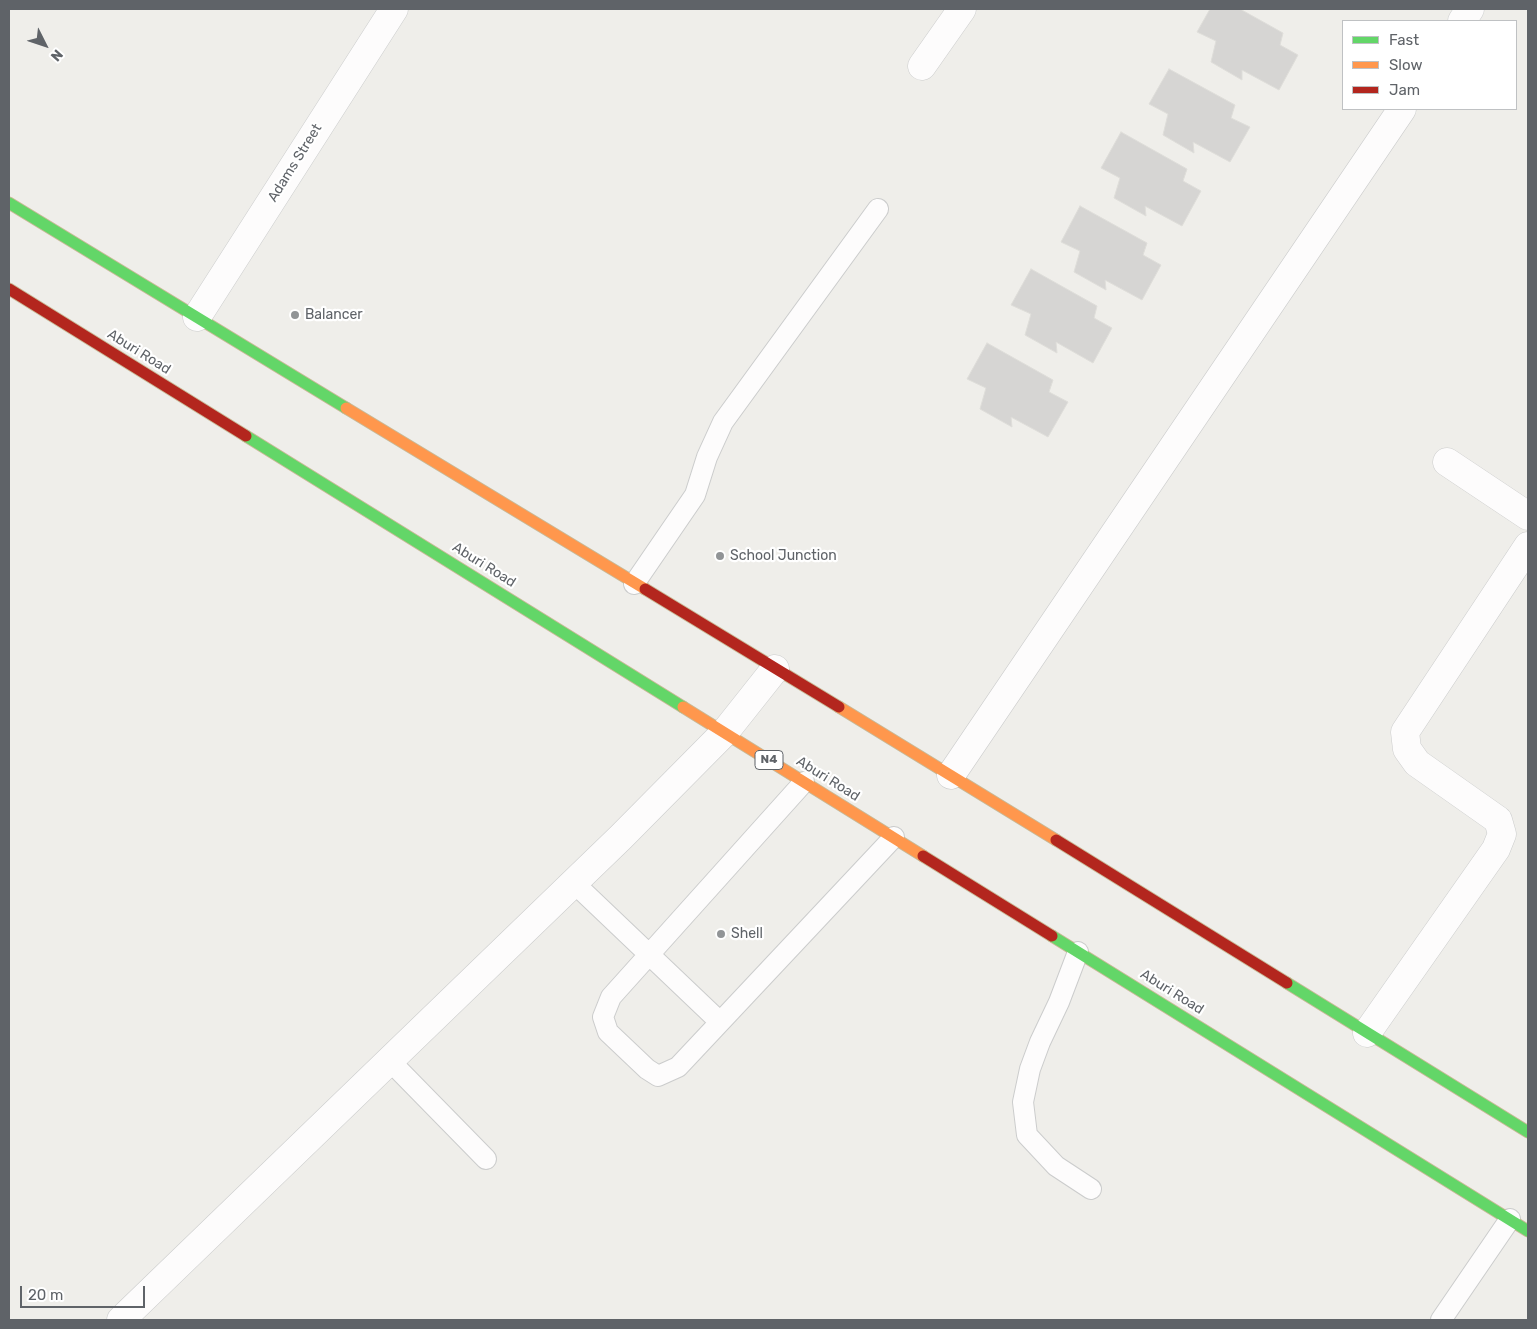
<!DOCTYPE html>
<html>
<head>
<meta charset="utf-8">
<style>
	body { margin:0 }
	#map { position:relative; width:1537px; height:1329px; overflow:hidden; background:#efeeea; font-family:Rubik,sans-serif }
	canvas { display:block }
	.frame { position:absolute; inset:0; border:10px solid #5f6368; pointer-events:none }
	.legend { position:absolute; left:1342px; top:20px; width:175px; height:90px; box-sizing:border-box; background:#fff; border:1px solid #bfc1c3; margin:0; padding:6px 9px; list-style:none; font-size:15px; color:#5f6368 }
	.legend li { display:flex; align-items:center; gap:10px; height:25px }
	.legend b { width:25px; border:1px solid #bfc1c3 }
	.north { position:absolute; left:20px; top:20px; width:50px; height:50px; -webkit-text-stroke:4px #fff; paint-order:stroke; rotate:131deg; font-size:14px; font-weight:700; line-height:20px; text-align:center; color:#5f6368 }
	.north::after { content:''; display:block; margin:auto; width:18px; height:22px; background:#5f6368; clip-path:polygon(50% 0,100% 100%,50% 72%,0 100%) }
	.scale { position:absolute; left:20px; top:1286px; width:125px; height:22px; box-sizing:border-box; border:2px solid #5f6368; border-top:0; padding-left:6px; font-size:15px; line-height:18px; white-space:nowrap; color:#5f6368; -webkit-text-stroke:4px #fff; paint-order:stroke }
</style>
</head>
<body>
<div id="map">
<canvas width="1537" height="1329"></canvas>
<div class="frame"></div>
<ul class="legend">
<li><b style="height:6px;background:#63d668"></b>Fast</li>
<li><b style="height:6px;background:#ff974d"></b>Slow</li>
<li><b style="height:6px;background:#b3261e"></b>Jam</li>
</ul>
<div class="north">N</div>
<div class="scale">20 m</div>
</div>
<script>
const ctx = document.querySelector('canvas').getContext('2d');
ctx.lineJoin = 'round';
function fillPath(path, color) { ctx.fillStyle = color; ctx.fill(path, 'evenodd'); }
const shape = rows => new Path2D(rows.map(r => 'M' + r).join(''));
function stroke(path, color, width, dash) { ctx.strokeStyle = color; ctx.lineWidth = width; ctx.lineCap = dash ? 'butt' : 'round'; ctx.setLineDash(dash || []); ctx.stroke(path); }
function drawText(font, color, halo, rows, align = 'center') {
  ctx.font = font + ' Rubik,sans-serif'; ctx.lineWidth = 4.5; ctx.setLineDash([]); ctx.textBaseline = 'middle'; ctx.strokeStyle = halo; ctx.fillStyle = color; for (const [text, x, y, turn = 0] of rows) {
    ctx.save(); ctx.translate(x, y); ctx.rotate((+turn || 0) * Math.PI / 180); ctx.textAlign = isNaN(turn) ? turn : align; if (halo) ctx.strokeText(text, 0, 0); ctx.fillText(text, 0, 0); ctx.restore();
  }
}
const building = shape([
	[1210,9,1240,9,1283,33,1280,45,1298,55,1279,90,1242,70,1242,80,1211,62,1216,41,1197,32,1210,9],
	[1169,69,1235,105,1231,118,1250,127,1230,162,1193,142,1194,153,1163,135,1168,114,1149,104,1169,69],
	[1121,132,1187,169,1183,181,1201,191,1182,226,1145,206,1146,216,1114,198,1120,178,1101,168,1121,132],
	[1080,206,1147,243,1143,255,1161,265,1142,300,1105,280,1106,290,1074,272,1080,251,1061,242,1080,206],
	[1031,269,1097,306,1094,318,1112,328,1093,363,1056,342,1057,353,1025,335,1031,314,1011,305,1031,269],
	[987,343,1053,380,1049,392,1068,402,1048,437,1011,417,1012,427,980,409,986,388,967,379,987,343]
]);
fillPath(building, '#d6d5d3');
stroke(building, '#deddd9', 1);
const lane = shape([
	[634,584,695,495,707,457,723,422,878,209],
	[804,782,611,997,603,1017,608,1032,647,1069,658,1076,678,1067,894,837],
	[573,882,720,1022],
	[1078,952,1059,1002,1040,1042,1030,1069,1023,1102,1027,1135,1056,1166,1091,1189],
	[389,1060,486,1159],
	[1441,1320,1510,1219]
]);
const street = shape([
	[1462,21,1470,9],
	[922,66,962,9],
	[197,317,394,9],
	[1447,462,1528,516],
	[951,775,1402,109],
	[1367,1033,1496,849,1502,834,1498,820,1417,763,1407,749,1405,732,1528,546],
	[121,1320,621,837,725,732,775,669]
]);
const fast = shape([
	[9,203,346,408],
	[246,436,683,707],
	[1052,936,1528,1231],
	[1287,983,1528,1132]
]);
const slow = shape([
	[346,408,645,589],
	[683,707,923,856],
	[839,707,1056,840]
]);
const jam = shape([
	[9,289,246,436],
	[645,589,839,707],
	[1056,840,1287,983],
	[923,856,1052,936]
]);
stroke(lane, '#cbcccc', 22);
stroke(street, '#cbcccc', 29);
stroke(fast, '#c8b996', 13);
stroke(slow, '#c8b996', 13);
stroke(jam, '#c8b996', 13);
stroke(lane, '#fdfcfc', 20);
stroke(street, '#fdfcfc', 28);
stroke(fast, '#63d668', 11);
stroke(slow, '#ff974d', 11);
stroke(jam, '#b3261e', 11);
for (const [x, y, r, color] of [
	[295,315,5,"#919496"],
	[720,556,5,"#919496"],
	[721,934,5,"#919496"]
]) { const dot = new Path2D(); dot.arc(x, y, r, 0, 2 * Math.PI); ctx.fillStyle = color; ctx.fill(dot); stroke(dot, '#fff', 2); }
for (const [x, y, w] of [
	[769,760,28]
]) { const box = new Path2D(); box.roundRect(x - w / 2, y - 9.5, w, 19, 4); ctx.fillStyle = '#fff'; ctx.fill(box); stroke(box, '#5f6368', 1); }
drawText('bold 12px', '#5f6368', null, [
	["N4",769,760]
]);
drawText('14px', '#5f6368', '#fff', [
	["Adams Street",295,163,-58],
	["Aburi Road",139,352,32],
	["Aburi Road",484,565,32],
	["Aburi Road",828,779,32],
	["Aburi Road",1172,992,32]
]);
drawText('14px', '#5f6368', '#fff', [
	["Balancer",305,315],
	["School Junction",730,556],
	["Shell",731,934]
], 'left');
</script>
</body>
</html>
